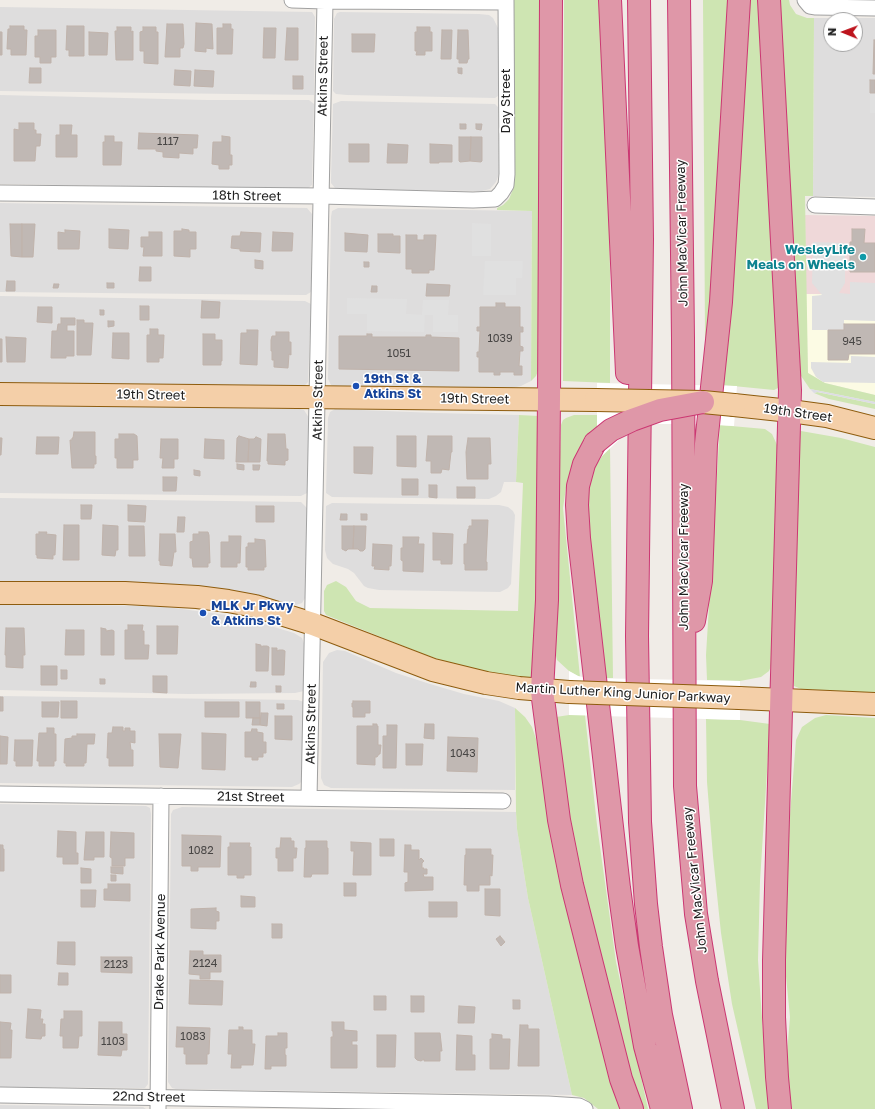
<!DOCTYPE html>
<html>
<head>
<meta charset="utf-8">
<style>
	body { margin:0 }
	#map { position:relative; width:875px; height:1109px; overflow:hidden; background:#f0ece7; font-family:"Golos Text",sans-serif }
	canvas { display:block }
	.north { position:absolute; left:823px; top:12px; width:40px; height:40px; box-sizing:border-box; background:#fff; border:1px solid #a6a6a6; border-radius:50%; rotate:271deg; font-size:11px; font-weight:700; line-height:16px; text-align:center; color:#202020 }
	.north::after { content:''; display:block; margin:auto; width:14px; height:18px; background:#bd131c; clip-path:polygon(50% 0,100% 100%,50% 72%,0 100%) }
</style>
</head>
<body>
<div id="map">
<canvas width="875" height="1109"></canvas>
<div class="north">N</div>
</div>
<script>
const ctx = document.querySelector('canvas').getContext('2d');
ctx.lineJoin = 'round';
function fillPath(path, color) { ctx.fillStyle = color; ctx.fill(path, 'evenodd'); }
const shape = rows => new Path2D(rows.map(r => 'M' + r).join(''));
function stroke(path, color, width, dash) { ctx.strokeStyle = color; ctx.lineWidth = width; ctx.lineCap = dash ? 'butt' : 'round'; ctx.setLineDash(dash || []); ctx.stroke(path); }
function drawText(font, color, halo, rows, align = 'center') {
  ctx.font = font + ' "Golos Text",sans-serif'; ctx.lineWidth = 3; ctx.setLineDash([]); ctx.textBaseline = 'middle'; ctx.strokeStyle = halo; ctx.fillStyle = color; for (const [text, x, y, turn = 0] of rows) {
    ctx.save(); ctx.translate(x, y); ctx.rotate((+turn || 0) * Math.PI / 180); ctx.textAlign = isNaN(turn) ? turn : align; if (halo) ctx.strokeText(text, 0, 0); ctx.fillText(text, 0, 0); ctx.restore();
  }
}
fillPath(shape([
	[0,7,312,12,315,17,314,95,0,91],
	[340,12,479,14,489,15,493,18,498,28,498,96,495,98,347,95,336,94,333,91,334,19,337,13],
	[814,18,875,18,875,197,813,196],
	[831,20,855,20,855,44,831,44],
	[0,95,207,100,309,100,314,104,312,185,307,189,0,184],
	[341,101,495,104,498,107,499,174,496,182,490,189,482,191,340,189,335,188,331,183,331,179,333,104],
	[0,203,307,208,312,214,311,292,306,295,302,295,0,292],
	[338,208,532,211,531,381,521,386,511,388,338,388,331,385,328,379,331,217,332,211],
	[0,296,305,301,311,304,308,382,303,387,0,383],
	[0,404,300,409,304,410,309,418,307,493,301,496,0,493],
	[335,409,436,413,519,415,516,482,504,482,501,492,496,496,489,499,332,497,326,493,328,418,330,412],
	[0,498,301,502,307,508,305,598,302,603,296,605,259,597,0,584],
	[332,503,499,505,508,507,513,511,515,515,511,584,508,588,500,592,379,590,368,588,364,586,354,573,348,569,333,564,327,558,325,550,326,506],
	[0,604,159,606,227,615,261,623,294,633,302,638,305,646,304,691,295,693,188,694,0,690],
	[337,650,345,651,396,673,430,684,464,694,499,701,515,708,515,790,331,788,324,785,321,778,323,662,329,653],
	[0,696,298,700,304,702,302,781,299,784,292,787,0,783],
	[0,804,146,806,150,808,151,814,148,1082,148,1084,145,1088,0,1087],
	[182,807,516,812,517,829,528,898,572,1095,176,1089,172,1088,168,1082,168,1078,171,819,171,814,173,810],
	[0,1105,143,1107,146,1109,0,1109]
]), '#dedddd');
fillPath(shape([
	[805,215,875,216,875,295,806,294]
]), '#efd8d9');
fillPath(shape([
	[806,294,875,295,875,395,825,383,808,373]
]), '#fcfbe4');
fillPath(shape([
	[514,0,542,0,541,363,536,376,531,381,532,211,497,210,497,208,503,205,509,199,514,187],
	[564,0,600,0,608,171,610,271,610,383,563,381],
	[703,0,729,0,709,338,705,338],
	[746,0,758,0,782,386,774,390,723,385],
	[775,0,789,0,790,5,796,14,807,18,814,18,813,196,805,196,808,373,825,383,875,395,875,402,810,389,799,373],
	[817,392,875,404,875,409,829,399,814,393],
	[519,415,539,416,542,427,532,678,500,675,463,667,426,655,326,615,324,611,324,591,327,585,336,581,346,587,356,601,370,608,518,611,523,483,516,482],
	[574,415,597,415,597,430,576,458,567,481,563,508,580,677,569,671,557,660,553,644,561,425,563,420,566,418],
	[720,425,765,429,772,434,778,447,774,658,769,671,761,677,740,681,707,680,706,655],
	[801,431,841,438,875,447,875,693,801,689,794,686,792,677,799,432],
	[610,447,613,678,605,678,585,504,591,472,602,456],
	[515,708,525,717,532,727,536,739,623,1109,598,1109,584,1098,572,1095,528,898,517,829,516,812],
	[569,715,585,715,597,825,616,962,648,1109,641,1109,610,1008,579,880,560,778,556,717],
	[826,715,875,718,875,1109,789,1109,785,1078,790,1017,784,956,786,895,789,827,796,740,802,727,815,718],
	[706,719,740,720,770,724,760,881,758,960,763,1034,772,1109,756,1109,732,1004,721,933,713,856,707,782]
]), '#cee5b2');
fillPath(shape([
	[870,93,875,93,875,113,870,113],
	[472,223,491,224,491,256,472,256],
	[813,242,845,243,845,283,839,293,850,294,850,282,875,283,875,321,844,320,844,330,812,330,812,296,822,295,812,283],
	[485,261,523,261,522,278,516,278,516,295,483,295],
	[347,298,407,299,406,314,422,315,423,300,449,300,448,315,458,315,458,332,433,332,433,315,425,315,424,332,367,331,367,314,347,314],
	[851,356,875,357,875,383,823,382,816,377,811,368,811,362,851,363]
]), '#e0e0e0');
fillPath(shape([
	[810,389,875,402,875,404,818,392,814,393]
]), '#dcdce5');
fillPath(shape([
	[597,383,737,386,734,426,699,424,656,424,642,428,621,438,602,456,597,464],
	[569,671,578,676,587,678,740,681,740,720,569,715]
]), '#fff');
const building = shape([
	[196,23,212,24,213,49,206,48,206,52,195,51,196,23],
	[167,24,183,24,184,44,183,48,180,48,180,57,165,57,167,24],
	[223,24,231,24,231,29,233,29,232,54,217,54,217,28,223,28,223,24],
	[10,26,24,26,24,30,27,30,26,55,11,55,11,49,7,49,8,29,10,29,10,26],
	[67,26,84,26,84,56,69,56,69,50,66,50,67,26],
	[117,27,131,27,131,32,133,31,133,60,116,60,115,31,117,31,117,27],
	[143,27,156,27,156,32,158,32,158,64,144,63,144,51,140,51,140,32,143,31,143,27],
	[417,27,430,27,430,32,432,32,432,51,425,51,425,55,416,55,417,51,415,51,415,32,417,32,417,27],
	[264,28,276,28,275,58,263,58,264,28],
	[287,28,298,28,298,60,285,60,287,28],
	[38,30,56,30,56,57,51,57,51,63,40,63,40,57,35,57,35,36,38,36,38,30],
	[442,30,452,30,451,59,441,59,442,30],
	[458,30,468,30,469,59,468,59,467,63,459,63,459,59,457,59,458,30],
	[0,32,2,32,2,55,0,55,0,32],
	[89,32,108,33,107,55,89,55,89,32],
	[352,34,375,34,374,52,352,52,352,34],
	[874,40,875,40,875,74,873,74,874,40],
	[30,68,41,68,41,83,29,83,30,68],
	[458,68,462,68,462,74,458,73,458,68],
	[175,70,191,71,190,86,174,85,175,70],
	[195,70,214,71,213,87,194,86,195,70],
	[293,76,303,76,303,89,293,89,293,76],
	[870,80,875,80,875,93,870,93,870,80],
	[19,123,34,123,34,130,36,130,36,134,41,134,40,146,36,146,35,161,14,161,14,129,19,130,19,123],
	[460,124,466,124,466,129,460,129,460,124],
	[476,124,482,124,481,130,476,129,476,124],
	[60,125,72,125,71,135,77,135,77,157,56,157,56,135,60,135,60,125],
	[139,133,198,135,197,148,193,148,193,154,179,153,179,158,163,157,163,152,156,151,156,149,138,149,139,133],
	[105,136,114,136,114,142,122,142,121,165,103,165,103,142,105,142,105,136],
	[222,136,230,137,230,155,232,155,232,165,229,165,229,169,219,169,219,165,212,164,213,142,222,142,222,136],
	[459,137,471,137,470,161,460,162,459,161,459,137],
	[471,137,482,137,482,161,481,162,470,161,471,137],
	[349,144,369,144,369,162,349,162,349,144],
	[388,144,408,145,407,163,387,163,388,144],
	[430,144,452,145,452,162,439,162,439,163,430,163,430,144],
	[10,224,22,224,22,257,11,256,10,224],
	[22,224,35,224,33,257,22,257,22,224],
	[109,229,129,230,128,249,109,248,109,229],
	[182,229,189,230,189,232,196,232,196,249,190,249,190,257,174,256,174,231,182,231,182,229],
	[852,229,865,229,864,243,875,243,875,272,850,272,850,242,852,242,852,229],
	[65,230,80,231,79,249,58,249,58,232,65,233,65,230],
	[149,232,162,232,162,256,143,256,144,247,141,247,141,237,149,237,149,232],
	[241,232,261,233,260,252,240,251,240,249,231,248,232,236,240,236,241,232],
	[273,232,293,233,292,251,272,251,273,232],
	[345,233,368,235,367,252,345,251,345,233],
	[378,234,393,234,393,236,400,236,400,253,378,252,378,234],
	[406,235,417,235,417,240,424,240,424,235,436,235,434,270,429,270,429,273,412,273,412,269,406,269,406,235],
	[255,260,263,261,263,269,255,268,255,260],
	[364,262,369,262,369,267,364,267,364,262],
	[140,267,151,267,151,281,139,281,140,267],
	[7,281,15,281,15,291,6,291,7,281],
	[107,283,114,283,114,288,107,288,107,283],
	[54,284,59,284,58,288,53,288,54,284],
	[427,284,450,285,449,296,426,296,427,284],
	[372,286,377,286,377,292,371,292,372,286],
	[202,301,220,302,219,318,201,318,202,301],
	[496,303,505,303,505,307,520,307,520,327,523,327,523,332,520,332,520,346,523,347,523,351,520,351,519,366,522,366,522,375,514,375,514,372,500,372,500,375,494,375,494,372,479,372,479,357,477,357,477,352,479,352,480,331,477,331,477,327,480,327,480,307,496,307,496,303],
	[140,306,149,306,149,320,140,320,140,306],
	[38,307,52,307,52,323,37,322,38,307],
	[100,310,104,310,104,315,100,315,100,310],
	[61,318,75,318,75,325,67,325,67,331,74,331,74,356,66,356,66,358,51,358,52,331,57,331,58,324,61,324,61,318],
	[77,320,84,320,84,323,93,323,91,355,77,355,77,320],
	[108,321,114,321,114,326,108,327,108,321],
	[844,324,875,324,875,354,849,354,848,360,828,360,828,330,844,330,844,324],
	[150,329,158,329,158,335,164,335,163,358,159,358,159,362,147,362,147,335,150,335,150,329],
	[247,330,258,330,257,365,240,364,241,333,247,333,247,330],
	[276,332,289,332,289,342,291,342,291,355,289,354,288,368,274,367,274,360,272,360,272,351,271,351,271,340,272,336,276,336,276,332],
	[113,333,129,333,129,359,112,358,113,333],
	[203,334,215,334,215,340,222,340,222,361,221,361,221,365,203,365,203,334],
	[367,334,372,334,372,337,426,337,426,335,431,335,431,337,459,338,459,371,339,369,339,336,367,336,367,334],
	[6,337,26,338,25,362,7,362,6,337],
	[0,339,2,339,2,362,0,362,0,339],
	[74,432,95,432,95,456,96,456,96,464,94,464,94,468,72,468,70,440,72,440,72,438,73,438,74,432],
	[119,434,134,434,137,436,138,460,133,460,133,468,117,468,117,458,115,458,115,439,119,439,119,434],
	[268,434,285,434,286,449,288,449,288,460,285,461,285,465,268,464,268,461,267,461,268,434],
	[239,436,249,439,248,462,236,462,237,438,239,436],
	[397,436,416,436,416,467,397,466,397,436],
	[428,436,452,436,452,452,451,452,449,470,442,469,441,473,431,473,431,461,426,461,428,436],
	[37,437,59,437,58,454,36,454,37,437],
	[256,437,261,439,260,462,248,462,249,439,254,439,256,437],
	[0,438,2,438,1,455,0,455,0,438],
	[468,438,490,438,491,464,488,464,488,479,467,479,466,452,468,438],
	[161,439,178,439,178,459,174,459,174,468,162,468,163,458,160,458,161,439],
	[205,439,224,440,224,459,204,458,205,439],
	[354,447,373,447,372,474,354,473,354,447],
	[237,464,244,465,244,470,237,469,237,464],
	[253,465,260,465,259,470,253,470,253,465],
	[194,470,200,471,200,476,194,475,194,470],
	[163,477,177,477,176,491,163,491,163,477],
	[402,479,418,479,418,495,402,495,402,479],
	[429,485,437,485,437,498,429,497,429,485],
	[457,487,475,487,475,498,457,498,457,487],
	[81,505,92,505,91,519,81,519,81,505],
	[128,505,146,506,145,522,128,521,128,505],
	[256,506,274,506,274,522,256,522,256,506],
	[341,514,347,514,347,520,340,520,341,514],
	[361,514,367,514,367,520,361,520,361,514],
	[178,517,185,517,184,532,177,532,178,517],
	[472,520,488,520,486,562,487,562,487,570,465,570,465,564,464,564,464,544,467,544,468,529,469,529,469,526,472,526,472,520],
	[64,525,79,525,79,560,63,560,64,525],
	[103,525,118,526,118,550,116,550,115,556,102,555,103,525],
	[129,526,144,526,145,556,129,556,129,526],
	[342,526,354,526,353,549,348,549,346,551,342,549,342,526],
	[354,526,366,526,365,549,363,551,360,551,358,549,353,549,354,526],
	[39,532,47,532,46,534,56,535,55,555,53,555,53,559,37,558,37,555,36,555,36,534,39,534,39,532],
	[199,532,208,532,209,535,210,563,208,563,208,567,193,567,192,558,190,558,190,542,193,541,193,534,199,534,199,532],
	[433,533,453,534,452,564,441,564,441,560,433,560,433,533],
	[160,534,175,534,176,552,174,552,172,566,160,565,160,561,159,561,160,534],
	[229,536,241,536,240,563,237,563,237,567,221,567,221,542,229,542,229,536],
	[403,537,419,537,418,544,424,544,423,572,403,571,403,561,401,560,401,548,403,548,403,537],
	[255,539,265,540,266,567,264,567,264,570,248,570,248,567,246,567,246,547,248,547,248,543,255,543,255,539],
	[373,544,392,545,391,566,389,566,389,570,374,569,375,566,372,566,373,544],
	[128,625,143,625,142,631,144,631,144,645,149,645,148,659,125,659,125,630,128,630,128,625],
	[157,626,178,626,177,654,157,654,157,626],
	[6,628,24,628,25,655,23,655,23,668,6,667,6,655,5,655,6,628],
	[101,628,106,629,106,631,112,630,114,631,114,655,101,655,101,628],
	[66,630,84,630,84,655,65,655,66,630],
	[256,644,261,645,261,647,263,646,267,646,269,647,268,671,256,671,256,644],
	[272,648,277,648,277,651,279,650,283,650,285,651,284,675,272,675,272,648],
	[41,666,57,666,57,685,41,685,41,666],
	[61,670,67,670,67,679,61,679,61,670],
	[153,676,167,676,167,693,153,692,153,676],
	[100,679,105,679,105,684,100,684,100,679],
	[251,682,256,682,256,687,250,687,251,682],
	[276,686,281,686,281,692,276,692,276,686],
	[0,697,3,697,3,711,0,711,0,697],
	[61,701,77,701,77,718,61,718,61,701],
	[353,701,370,701,370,713,365,713,365,717,353,717,353,707,352,707,352,703,353,703,353,701],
	[42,702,59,702,58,717,42,717,42,702],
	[205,702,239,702,239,717,205,717,205,702],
	[246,702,260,702,260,718,246,718,246,702],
	[277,704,284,704,284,709,277,709,277,704],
	[261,713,268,713,267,726,260,725,261,713],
	[275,716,292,716,292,740,275,739,275,716],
	[253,718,260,718,260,725,252,725,253,718],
	[373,724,377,724,377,726,378,726,378,745,381,745,380,754,379,754,377,757,375,757,375,765,357,764,357,726,373,726,373,724],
	[425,724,434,724,434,739,424,738,425,724],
	[387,725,397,725,396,768,383,768,383,736,387,736,387,725],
	[113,727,123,727,123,731,125,731,125,728,130,728,130,731,135,731,135,743,130,742,131,750,133,750,133,766,109,766,109,758,107,758,108,733,112,733,113,727],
	[47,728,54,728,54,734,56,734,56,761,54,761,54,766,39,766,39,761,37,761,39,733,47,733,47,728],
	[252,729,257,729,257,732,263,733,263,742,266,742,266,753,263,753,263,757,258,757,258,760,252,760,252,757,245,757,245,732,251,732,252,729],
	[202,733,226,734,225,770,202,769,202,733],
	[77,734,95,734,94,744,87,744,86,763,84,763,84,766,66,766,66,763,64,763,65,739,72,738,72,736,77,736,77,734],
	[159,734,181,734,178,768,160,767,159,734],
	[0,736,8,737,7,764,0,764,0,736],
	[448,737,478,738,477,772,447,771,448,737],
	[15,740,33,740,32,766,16,766,16,761,14,761,15,740],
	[406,744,423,744,422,765,406,765,406,744],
	[58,831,76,832,76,853,78,853,78,864,63,864,63,857,57,857,58,831],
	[86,832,104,832,104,857,94,857,94,860,84,860,86,832],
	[111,832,134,833,134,858,125,858,125,866,112,866,112,858,110,857,111,832],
	[182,835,221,836,220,867,198,867,198,871,191,871,191,866,182,866,182,835],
	[281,838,291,838,291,841,294,841,294,848,297,848,296,858,293,858,293,871,278,871,278,858,276,858,276,848,280,848,281,838],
	[380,839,394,839,394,856,380,856,380,839],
	[306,841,327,841,327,848,328,848,328,874,312,874,311,877,304,877,305,848,306,848,306,841],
	[351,842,371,843,371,875,353,875,354,851,351,851,351,842],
	[230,843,250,843,249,847,251,847,251,875,244,875,244,878,237,878,237,875,228,875,228,847,230,847,230,843],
	[0,845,3,845,3,849,4,849,4,871,0,871,0,845],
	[405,845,411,845,411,850,419,850,419,860,421,858,424,861,422,863,422,868,424,868,423,869,427,869,427,874,423,874,424,877,433,877,433,890,405,891,405,883,408,882,408,872,404,872,405,845],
	[466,849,491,849,491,855,493,855,492,876,490,875,490,885,479,885,479,891,467,891,467,885,464,885,465,855,466,855,466,849],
	[111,867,123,867,123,874,111,873,111,867],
	[81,868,91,869,91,883,81,883,81,868],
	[111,875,116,875,116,881,111,881,111,875],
	[344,883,356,883,356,896,344,896,344,883],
	[108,884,130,884,130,901,104,900,104,889,108,889,108,884],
	[485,889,500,889,500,916,485,915,485,889],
	[81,890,96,890,95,907,81,907,81,890],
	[241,896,255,897,255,907,241,907,241,896],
	[429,902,457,902,457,917,429,917,429,902],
	[216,908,216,911,219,912,219,921,216,921,216,929,191,928,191,909,216,908],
	[272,924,282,924,282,938,272,938,272,924],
	[500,936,505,942,501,946,496,939,500,936],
	[58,942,75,942,75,965,57,964,58,942],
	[190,951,203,951,203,955,221,955,221,972,210,972,210,979,200,979,200,975,189,974,190,951],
	[101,957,132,957,132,973,101,972,101,957],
	[59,973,68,973,68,985,58,985,59,973],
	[0,975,11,975,11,993,0,993,0,975],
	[190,980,223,981,222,1005,189,1004,190,980],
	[374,996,386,996,386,1010,374,1010,374,996],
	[411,996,424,996,424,1012,411,1012,411,996],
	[513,1000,520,1000,520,1009,513,1009,513,1000],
	[459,1006,475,1007,474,1023,458,1023,459,1006],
	[28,1009,41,1010,40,1019,43,1019,42,1024,45,1024,45,1036,42,1036,41,1039,26,1038,28,1009],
	[64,1011,82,1011,82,1036,79,1036,78,1048,63,1048,63,1036,60,1036,61,1019,64,1019,64,1011],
	[0,1022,11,1023,10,1030,12,1030,11,1058,0,1058,0,1022],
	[99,1022,122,1022,122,1034,127,1034,127,1050,122,1050,121,1056,98,1055,99,1022],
	[332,1022,344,1022,344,1030,357,1031,357,1041,352,1041,352,1045,357,1045,357,1068,331,1068,331,1037,333,1037,333,1031,332,1031,332,1022],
	[520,1025,528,1025,528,1029,539,1029,539,1066,518,1066,520,1025],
	[177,1027,210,1028,209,1054,207,1054,207,1064,186,1064,186,1054,184,1054,184,1047,176,1047,177,1027],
	[239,1027,243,1027,243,1030,252,1030,252,1044,255,1044,253,1065,241,1065,241,1068,231,1068,232,1054,228,1054,229,1030,239,1030,239,1027],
	[278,1033,287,1033,287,1048,285,1048,285,1055,286,1055,286,1066,271,1066,271,1069,265,1069,266,1036,278,1036,278,1033],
	[415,1033,440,1033,442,1051,440,1051,440,1061,424,1061,424,1059,421,1061,417,1060,415,1058,415,1033],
	[492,1034,502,1035,502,1039,510,1039,509,1069,490,1069,490,1039,492,1039,492,1034],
	[377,1035,396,1035,395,1067,377,1067,377,1035],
	[457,1035,472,1036,472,1055,475,1055,475,1070,456,1070,457,1035]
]);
fillPath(building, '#c0b8b4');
stroke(building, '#c0b3ab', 1);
const street = shape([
	[292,0,325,1,506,2],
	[805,0,810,6,816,7,875,8],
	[0,193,321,196,473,200,495,199,501,193,506,185,507,174,506,0],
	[815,205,875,207],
	[0,794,503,801],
	[309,798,325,1],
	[0,1095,548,1104,579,1106,585,1109],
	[158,1109,161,796]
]);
const primary = shape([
	[0,394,596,400],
	[734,405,790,411,827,416,875,428],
	[0,593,125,593,197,597,228,601,255,606,313,624,433,670,486,683,519,688,569,692],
	[739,698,875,704]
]);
const highway = shape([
	[551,0,549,399,547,600,542,691,559,820,572,885,621,1079,632,1109],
	[610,0,627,373],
	[639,0,642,239,637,636,640,822,646,904,651,947,661,1015,681,1109],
	[679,0,683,338,685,786,696,914,707,981,733,1109],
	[769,0,790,390,774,960,774,1017,777,1077,780,1109],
	[595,443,584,464,578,486,577,505,579,538,619,888,627,946,645,1046,662,1109],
	[694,621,701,581,706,444,721,302,739,0]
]);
stroke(street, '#a1a1a1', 17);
stroke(primary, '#8e5c0e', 24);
stroke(highway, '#cb3772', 24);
stroke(street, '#fff', 15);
stroke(primary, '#f4cfa8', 22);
stroke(highway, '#df97a8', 22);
const primaryBridge = shape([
	[596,400,703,402,734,405],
	[569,692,739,698]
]);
const highwayBridge = shape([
	[595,443,611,430,632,420,660,410,703,402]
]);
stroke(primaryBridge, '#8e5c0e', 24, []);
stroke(highwayBridge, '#cb3772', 24, []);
stroke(primaryBridge, '#f4cfa8', 22);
stroke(highwayBridge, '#df97a8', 22);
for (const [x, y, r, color] of [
	[863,257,4,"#0f9aa8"],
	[356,386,4,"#1a4fb4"],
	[203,613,4,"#1a4fb4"]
]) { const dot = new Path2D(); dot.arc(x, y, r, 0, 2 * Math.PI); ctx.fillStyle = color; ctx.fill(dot); stroke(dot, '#fff', 1.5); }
drawText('11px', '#484645', null, [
	["1117",168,142],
	["1039",500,339],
	["945",852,342],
	["1051",399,354],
	["1043",463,754],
	["1082",201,851],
	["2124",205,964],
	["2123",116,965],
	["1083",193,1037],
	["1103",113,1042]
]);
drawText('13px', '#202020', '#fff', [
	["Atkins Street",323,76,-89],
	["Day Street",506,101,-90],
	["18th Street",247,196,1],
	["John MacVicar Freeway",682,233,-91],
	["19th Street",151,395,1],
	["19th Street",475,399,1],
	["Atkins Street",318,400,-89],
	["19th Street",798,413,8],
	["John MacVicar Freeway",684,557,-90],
	["Martin Luther King Junior Parkway",623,693,3],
	["Atkins Street",311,724,-89],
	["21st Street",251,797,1],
	["John MacVicar Freeway",695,880,-96],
	["Drake Park Avenue",160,952,-89],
	["22nd Street",149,1097,1]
]);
drawText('bold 13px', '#0d838f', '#fff', [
	["WesleyLife",855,250],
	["Meals on Wheels",855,265]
], 'right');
drawText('bold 13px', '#164399', '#fff', [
	["19th St &",364,379],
	["Atkins St",364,394],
	["MLK Jr Pkwy",211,606],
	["& Atkins St",211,621]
], 'left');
</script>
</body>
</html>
